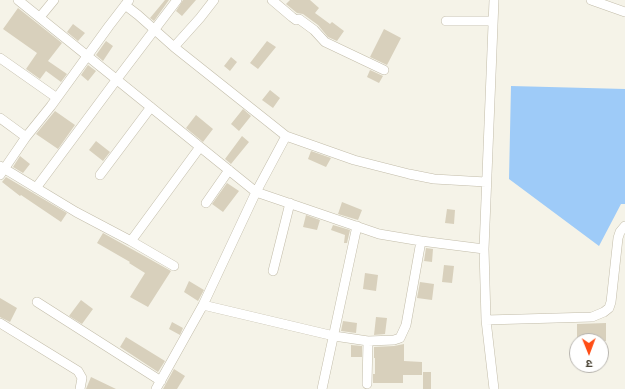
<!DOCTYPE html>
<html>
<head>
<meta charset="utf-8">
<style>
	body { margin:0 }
	#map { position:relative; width:625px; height:389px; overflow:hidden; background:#f5f3e8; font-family:"Golos Text","Noto Sans Devanagari",sans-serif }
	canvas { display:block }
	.north { position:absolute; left:569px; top:333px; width:40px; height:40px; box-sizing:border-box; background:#fff; border:1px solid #b7b4ae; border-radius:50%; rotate:179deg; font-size:11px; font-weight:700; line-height:16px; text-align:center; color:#4a4435 }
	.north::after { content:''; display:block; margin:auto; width:14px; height:18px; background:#ff4d15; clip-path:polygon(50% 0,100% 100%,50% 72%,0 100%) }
</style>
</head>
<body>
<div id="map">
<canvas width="625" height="389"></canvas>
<div class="north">उ</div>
</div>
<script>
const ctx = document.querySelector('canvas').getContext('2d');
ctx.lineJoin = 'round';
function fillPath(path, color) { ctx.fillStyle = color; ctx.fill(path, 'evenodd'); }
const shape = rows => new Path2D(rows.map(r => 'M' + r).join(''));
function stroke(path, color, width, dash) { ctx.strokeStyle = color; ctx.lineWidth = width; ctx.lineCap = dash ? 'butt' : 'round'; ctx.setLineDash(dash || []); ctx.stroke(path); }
fillPath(shape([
	[511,86,625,89,625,204,621,204,599,246,509,179]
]), '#9ecbf8');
fillPath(shape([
	[165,0,169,0,154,21,150,18],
	[183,0,196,0,182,16,176,11],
	[290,0,310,0,319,8,315,13,330,24,332,22,344,31,337,41,328,37,318,25,303,14,297,13,286,4],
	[18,8,62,43,48,61,67,74,61,82,46,71,40,79,26,69,37,53,3,29],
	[73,24,85,33,78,41,67,32],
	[384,29,401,38,387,65,370,57],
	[106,41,113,46,103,61,96,55],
	[267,41,276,47,258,69,250,63],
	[231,57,237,62,230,71,224,66],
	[88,65,96,71,88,81,81,75],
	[370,70,383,76,379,83,367,77],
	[270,90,280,98,273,108,262,100],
	[243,109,251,116,239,131,231,124],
	[55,111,75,125,58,149,36,134],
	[196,115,213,129,203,142,186,128],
	[242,136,249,142,231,164,225,159],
	[96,141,110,152,103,161,89,150],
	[311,151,331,158,326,167,308,159],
	[20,156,30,164,23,173,13,167],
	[6,177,67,213,61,222,21,195,20,196,2,182],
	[227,183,239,191,223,212,212,204],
	[342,202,362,210,358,220,338,214],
	[447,209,455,210,454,224,445,223],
	[306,215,320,220,317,230,303,227],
	[333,225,350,230,347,243,344,243,345,235,331,230],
	[103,233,171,271,148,307,130,297,145,273,129,263,130,262,97,243],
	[426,248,433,249,432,262,424,261],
	[444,265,454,266,452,283,442,282],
	[365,273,378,275,376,291,363,289],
	[189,281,204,290,198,301,184,292],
	[420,282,434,284,432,300,417,298],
	[0,298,17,308,10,322,0,317],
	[81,300,93,309,82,324,69,316],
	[376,317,387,318,385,334,374,335],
	[343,321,357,323,356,333,341,331],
	[172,322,183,328,180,335,169,329],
	[606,323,606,341,577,341,577,324],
	[126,337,165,361,158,372,120,347],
	[404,344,404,361,422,362,422,375,403,375,403,383,373,383,373,374,375,374,375,358,374,358,374,347,394,346],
	[351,345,362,346,362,357,351,357],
	[174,369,185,376,177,389,163,389],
	[423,372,431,372,431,389,423,389],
	[91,377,116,389,86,389]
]), '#d8d0bc');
const street = shape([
	[18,0,256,192,379,234,421,241,484,249],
	[272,0,292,17,296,20,299,19,314,30,325,42,384,70],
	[591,0,625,12],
	[125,5,138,15,174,47,286,136,354,160,409,174,434,179,486,182],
	[40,17,54,0],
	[446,21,493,21],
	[174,47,200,18,214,0],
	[0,58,57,98],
	[0,118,26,137],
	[0,166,76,212,131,241,174,266],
	[0,175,26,137,51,106,109,26,129,0],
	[100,175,151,107],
	[36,188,117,79,177,0],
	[206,203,229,170],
	[131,241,200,147],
	[273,271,290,203],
	[37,302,161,381],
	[203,305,334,336,368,341,394,340,400,338,406,325,421,241],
	[486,320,592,317,604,312,609,308,611,302,618,238,620,232,625,226],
	[0,323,78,371,82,378,80,389],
	[367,384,368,341],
	[156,389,203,305,256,192,286,136],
	[322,389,357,226],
	[494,389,486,320,484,249,494,0]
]);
stroke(street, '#c2bca9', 10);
stroke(street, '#fff', 9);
</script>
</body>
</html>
